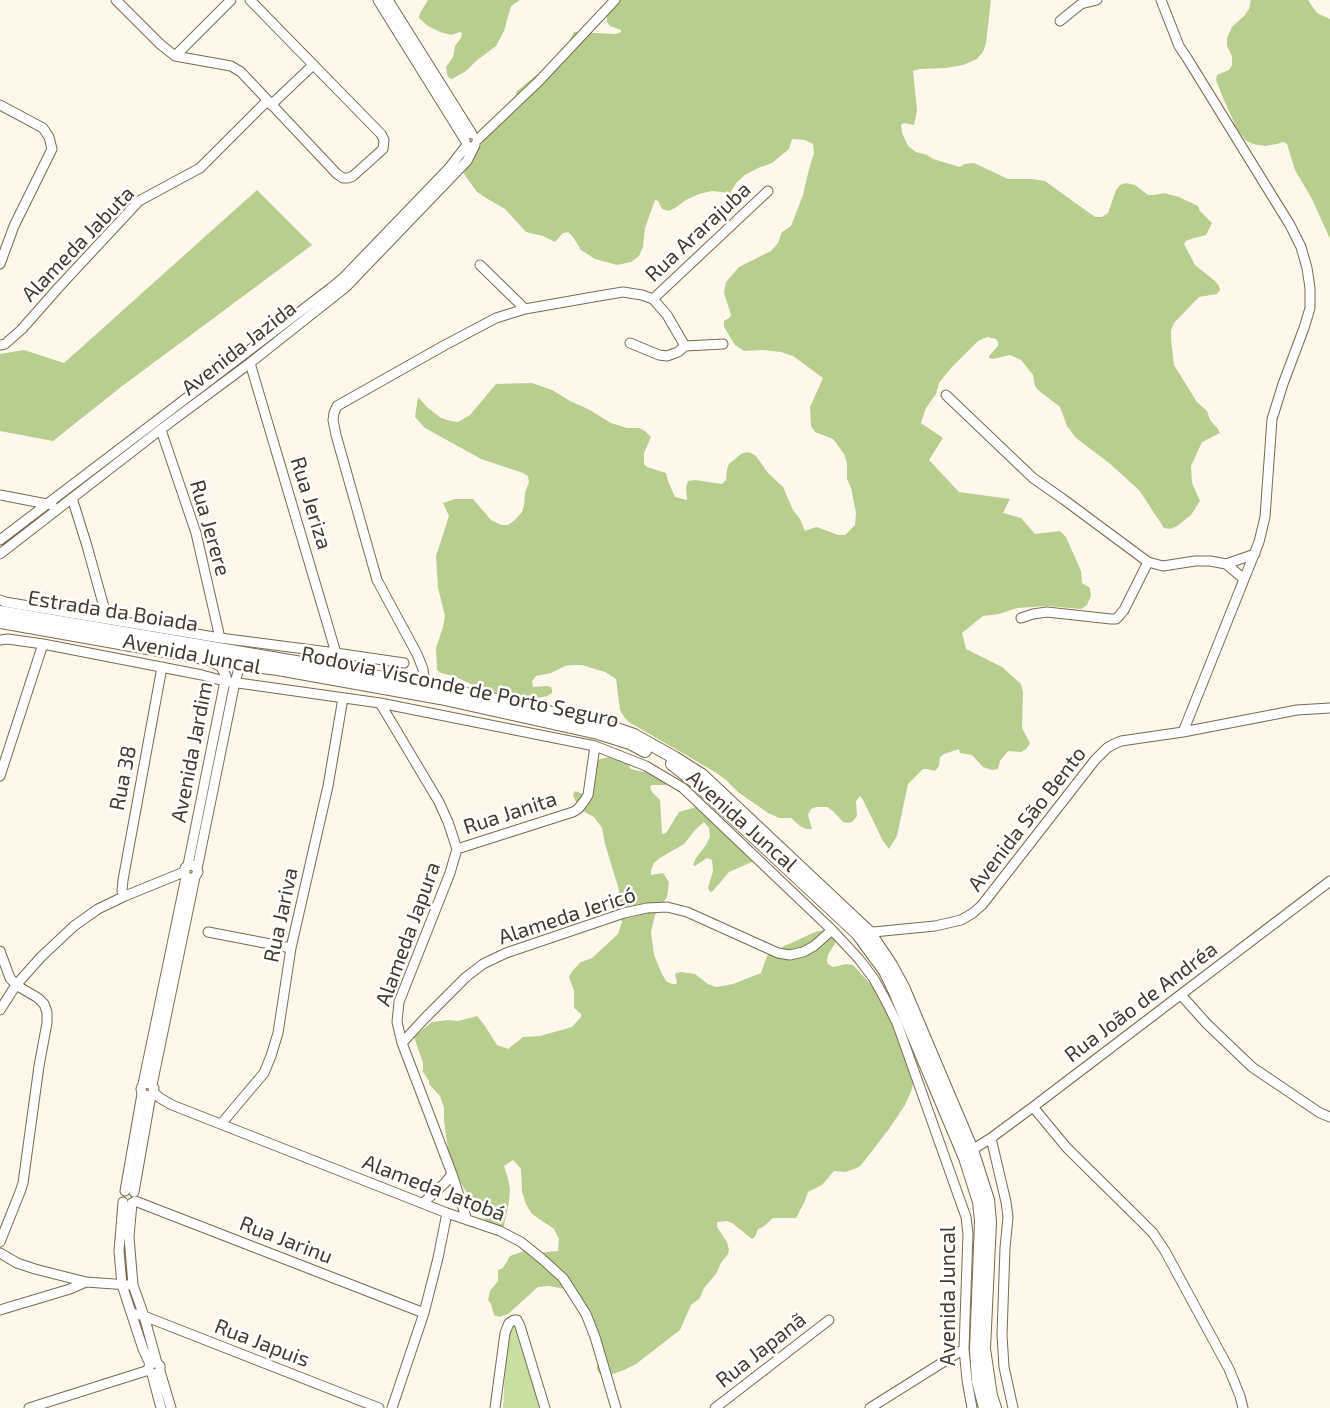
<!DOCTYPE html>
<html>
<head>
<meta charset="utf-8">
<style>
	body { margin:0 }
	canvas { display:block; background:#fef8ec }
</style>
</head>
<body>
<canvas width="1330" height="1408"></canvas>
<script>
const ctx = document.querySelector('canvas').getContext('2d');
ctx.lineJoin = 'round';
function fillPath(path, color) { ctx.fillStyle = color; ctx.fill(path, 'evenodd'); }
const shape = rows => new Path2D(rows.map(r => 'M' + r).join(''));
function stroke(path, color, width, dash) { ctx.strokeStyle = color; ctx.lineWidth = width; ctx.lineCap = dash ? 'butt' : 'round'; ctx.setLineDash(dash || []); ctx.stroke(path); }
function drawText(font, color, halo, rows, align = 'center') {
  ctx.font = font + ' "Exo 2",sans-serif'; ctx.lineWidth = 5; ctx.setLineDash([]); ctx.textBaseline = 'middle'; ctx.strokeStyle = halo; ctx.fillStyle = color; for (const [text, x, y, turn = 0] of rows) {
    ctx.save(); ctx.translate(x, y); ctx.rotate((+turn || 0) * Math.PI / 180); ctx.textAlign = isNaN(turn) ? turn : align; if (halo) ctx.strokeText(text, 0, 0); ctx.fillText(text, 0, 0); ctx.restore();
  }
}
fillPath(shape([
	[513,1324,517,1325,544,1408,503,1408,507,1330]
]), '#c9dfa2');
fillPath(shape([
	[428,0,520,0,511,6,504,31,496,46,476,61,466,71,452,79,449,78,447,74,446,67,453,57,455,46,461,38,462,33,460,32,451,35,440,32,428,26,419,18,420,13],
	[612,0,991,0,986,43,983,52,977,59,963,65,946,68,919,69,913,71,917,110,914,125,904,123,901,125,902,133,908,146,916,152,927,155,933,159,960,167,964,164,974,163,1008,179,1032,179,1045,181,1095,217,1102,217,1108,213,1116,190,1120,185,1126,183,1135,185,1148,195,1154,195,1164,193,1179,197,1198,206,1200,211,1212,223,1206,235,1191,239,1186,241,1184,244,1195,265,1215,281,1219,286,1220,290,1217,294,1199,297,1174,323,1171,330,1171,340,1174,365,1197,402,1207,411,1210,420,1218,429,1220,433,1202,442,1191,466,1192,483,1200,501,1191,515,1177,526,1170,529,1164,528,1139,490,1109,463,1076,438,1067,426,1060,407,1038,390,1035,386,1033,375,1021,360,1010,355,993,359,989,358,989,356,998,346,998,342,996,339,987,337,978,341,951,368,939,383,936,394,926,408,921,423,943,438,929,460,959,492,1010,499,1003,513,1021,518,1035,534,1060,531,1066,537,1081,571,1082,583,1090,588,1091,596,1087,605,1081,609,1048,606,1017,608,999,614,983,616,962,633,966,649,1002,667,1021,684,1023,693,1022,728,1030,743,1026,749,1021,752,1008,751,1000,761,998,769,992,770,983,767,972,755,960,753,959,749,944,754,940,757,939,766,936,770,934,771,928,769,923,769,908,784,897,836,889,849,883,841,863,800,860,796,856,801,857,816,852,822,847,823,843,822,834,812,827,807,816,807,811,809,808,815,812,829,806,829,800,826,791,818,779,818,768,813,738,792,726,780,715,772,629,722,624,717,620,710,616,679,605,672,582,665,572,665,565,666,551,673,536,676,532,681,533,687,547,686,551,687,552,690,552,693,547,696,534,699,507,697,475,686,456,677,441,673,437,670,436,648,443,627,445,616,438,588,436,556,449,516,443,503,455,499,473,499,491,520,501,525,508,525,515,520,522,512,524,506,525,493,529,482,528,476,523,473,481,459,425,428,415,417,418,397,428,408,441,418,451,421,458,422,470,415,496,384,532,383,552,390,570,401,588,409,611,423,627,428,639,428,645,431,651,437,644,453,644,464,647,467,666,473,668,481,675,497,687,500,686,488,688,481,695,480,722,484,726,480,727,469,729,464,741,454,747,452,751,453,756,456,768,473,783,487,793,510,800,519,805,531,813,528,817,527,838,535,845,535,855,525,856,513,851,488,847,479,847,464,844,454,833,439,815,432,811,426,810,407,823,378,793,356,781,352,763,350,744,351,735,345,724,327,724,321,729,318,731,315,724,293,726,282,739,267,771,251,778,243,782,232,791,226,803,195,809,169,814,153,813,144,805,140,792,139,789,149,772,163,758,168,745,175,737,182,730,193,712,191,699,194,686,200,675,208,669,211,662,209,658,201,655,200,645,228,643,247,639,256,631,262,617,265,595,259,581,250,573,237,568,232,563,233,555,242,543,236,526,232,505,209,486,198,477,192,464,174,465,169,484,140,507,117,511,109,517,91,564,52,574,32,616,34,621,32,621,30,610,26,607,22,607,12],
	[1251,0,1308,0,1317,13,1330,19,1330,239,1312,199,1295,170,1287,144,1283,142,1277,144,1265,146,1253,144,1245,140,1237,129,1223,98,1216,80,1217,75,1229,70,1232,65,1232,56,1227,46,1227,38,1232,27,1244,16,1249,9],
	[257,190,312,245,121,387,53,441,0,431,0,354,24,350,64,363],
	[611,757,631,764,629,767,631,769,656,775,666,782,666,785,652,785,650,787,652,792,660,800,662,834,666,833,679,812,696,807,702,807,754,856,752,862,729,872,713,891,710,892,708,888,713,871,712,860,707,858,695,866,693,865,696,858,706,845,710,837,709,828,704,822,696,829,684,844,660,858,654,863,651,870,651,875,663,873,669,882,667,897,655,915,651,932,654,955,661,972,666,981,672,984,676,984,677,982,675,975,676,973,681,972,695,974,708,984,716,987,733,984,761,973,767,956,774,951,815,932,824,930,832,931,837,940,828,955,827,960,828,964,833,967,846,964,853,965,882,997,914,1077,912,1089,905,1105,889,1129,862,1164,859,1167,846,1172,834,1171,822,1185,808,1192,804,1203,796,1218,773,1218,763,1227,758,1229,755,1237,752,1239,732,1223,727,1221,717,1222,717,1227,727,1242,729,1250,728,1254,721,1263,716,1274,704,1288,700,1298,691,1305,680,1330,636,1364,624,1370,605,1377,600,1374,597,1370,597,1366,602,1354,587,1319,565,1289,549,1286,538,1287,508,1314,499,1317,494,1315,491,1304,488,1300,490,1291,498,1281,498,1270,503,1268,510,1256,524,1251,537,1253,558,1251,559,1239,554,1229,532,1214,526,1204,522,1192,521,1169,513,1160,504,1166,508,1178,510,1189,509,1201,504,1226,502,1227,489,1223,476,1211,470,1198,459,1180,451,1173,444,1120,444,1108,440,1096,429,1084,429,1081,423,1072,423,1063,414,1037,432,1022,448,1020,458,1021,477,1016,485,1026,497,1045,508,1049,523,1037,540,1036,572,1027,581,1017,581,1014,574,1008,574,991,569,977,573,970,581,962,592,958,618,934,622,922,613,906,619,902,619,890,605,844,602,828,594,817,579,809,573,795,575,791,583,794,586,793,593,764,600,759]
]), '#b8ce8e');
const minor = shape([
	[116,0,160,44,175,56,231,66,241,72,337,174,343,178,348,178,353,176,383,149,384,140,381,134,250,0],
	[378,0,465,140],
	[388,0,472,134],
	[1161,0,1179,46,1187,58,1290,225,1301,247,1307,268,1310,288,1310,308,1304,328,1283,384,1272,419,1265,517,1259,542,1183,732],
	[1060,21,1081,4,1097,0],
	[175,56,231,0],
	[0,105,43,128,49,137,52,149,14,226,0,264],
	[271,105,313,65],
	[477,140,539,81,615,0],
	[480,265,525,309],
	[653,299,768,191],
	[630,343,659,355,667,356,678,352,685,346,723,344],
	[0,345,5,344,22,329,59,287,139,201,200,168,267,101],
	[250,363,336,653],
	[946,395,1033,478,1063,499,1148,562,1163,566,1195,561,1210,561,1226,564,1244,579],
	[161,430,196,533,220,638],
	[0,495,52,505],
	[72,498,87,546,107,618],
	[0,540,331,288,343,278,449,168,467,145],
	[0,554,160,430,250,363,346,287,467,161,475,145],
	[1226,564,1255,554],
	[0,600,5,602,220,638,336,653,404,663],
	[1021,618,1033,614,1047,612,1111,619,1116,619,1119,616,1124,610,1148,562],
	[0,640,8,639,43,644,202,675,224,681,380,703,595,746,646,766,683,788,832,930,859,959,874,979,885,999,897,1023,966,1217,968,1234,964,1349,967,1380,972,1408],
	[425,686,423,669,417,654,377,580,336,435,333,420,334,413,337,406,445,345,496,318,525,309,599,296,623,292,642,295,653,299,667,315,685,346],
	[380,703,439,802,448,822,457,849,450,873,399,1002,397,1022,402,1043,452,1174,467,1220],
	[0,776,43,644],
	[457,849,573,812,578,809,585,800,588,795,595,746],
	[188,865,226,676,221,667,212,662],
	[197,869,235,682,239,669,238,664],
	[125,896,122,891,123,880,162,667],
	[208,932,291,948],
	[863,933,935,926,961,920,973,913,982,905,1095,760,1107,748,1114,744,1121,741,1183,732,1297,710,1330,708],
	[0,951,10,978,16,985,38,998,44,1004,47,1012,47,1023,39,1066,23,1183,20,1192,0,1242],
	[1181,995,1207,1024,1252,1067,1320,1113,1330,1117],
	[0,1010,16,985,41,957,74,926,98,909,125,896,184,872],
	[402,1043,425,1018,466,977,483,964,506,953,624,913,647,908,667,907,687,912,778,953,790,955,803,952,814,946,832,930],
	[143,1084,186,877],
	[152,1085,195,877,198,872,195,866,188,865,185,868,185,875,189,879,195,877],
	[153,1092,160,1098,172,1105,447,1213,500,1231,521,1242,541,1258,563,1278,586,1314,595,1337,616,1408],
	[1033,1107,1067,1148,1137,1217,1153,1233,1165,1251,1229,1369,1240,1396,1243,1408],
	[221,1124,264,1073,271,1056,278,1033,291,948,328,786,343,698],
	[991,1138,1006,1202,1008,1217,1005,1248,1002,1335,1004,1367,1013,1408],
	[972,1150,991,1138,1033,1107,1330,881],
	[125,1191,142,1094],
	[134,1192,151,1095,153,1092,154,1088,149,1083,143,1084,141,1089,142,1094,148,1096,151,1095],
	[135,1201,424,1313],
	[123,1202,119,1251,122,1285,143,1349,150,1364],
	[132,1203,129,1237,133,1285,144,1316,157,1363],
	[423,1203,445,1183,452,1174],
	[0,1253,17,1263,35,1269,86,1282,128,1285],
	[0,1310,70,1289,86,1282],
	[132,1313,144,1316,379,1408],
	[160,1371,156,1374,152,1374,149,1370,149,1366,153,1363,157,1363,160,1366,160,1371,171,1408],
	[152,1374,161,1408],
	[29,1408,149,1370],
	[392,1408,424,1313,438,1258,447,1213],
	[495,1408,505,1333,509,1323,514,1320,517,1320,520,1326,545,1408],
	[715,1408,829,1320],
	[870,1408,964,1349]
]);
const major = shape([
	[0,612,337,669,512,703,616,729,634,735,675,758,702,775,869,932,891,965,903,987,972,1150,988,1200,990,1222,984,1349,991,1396,995,1408],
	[0,622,238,664,278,669,440,698,598,733,630,743,645,751],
	[672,764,695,782,858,934,885,971,895,992,965,1158,979,1202,981,1221,976,1350,978,1381,985,1408]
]);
stroke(minor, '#786b4f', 11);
stroke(major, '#786b4f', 14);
stroke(minor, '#fff', 9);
stroke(major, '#fff', 12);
drawText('21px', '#403b2e', '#fff', [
	["Rua Ararajuba",698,232,-43],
	["Alameda Jabuta",78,244,-46],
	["Avenida Jazida",239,348,-38],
	["Rua Jeriza",311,503,73],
	["Rua Jerere",210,528,74],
	["Estrada da Boiada",113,611,9],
	["Avenida Juncal",192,654,11],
	["Rodovia Visconde de Porto Seguro",460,687,12],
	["Avenida Jardim",192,752,-79],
	["Rua 38",123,778,-79],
	["Rua Janita",510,813,-18],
	["Avenida São Bento",1027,819,-52],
	["Avenida Juncal",742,821,42],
	["Rua Jariva",281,915,-78],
	["Alameda Jericó",567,916,-18],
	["Alameda Japura",408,934,-70],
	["Rua João de Andréa",1141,1002,-37],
	["Alameda Jatobá",434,1188,21],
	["Rua Jarinu",286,1240,21],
	["Avenida Juncal",948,1296,-90],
	["Rua Japuis",262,1343,21],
	["Rua Japanã",761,1350,-38]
]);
</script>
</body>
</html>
